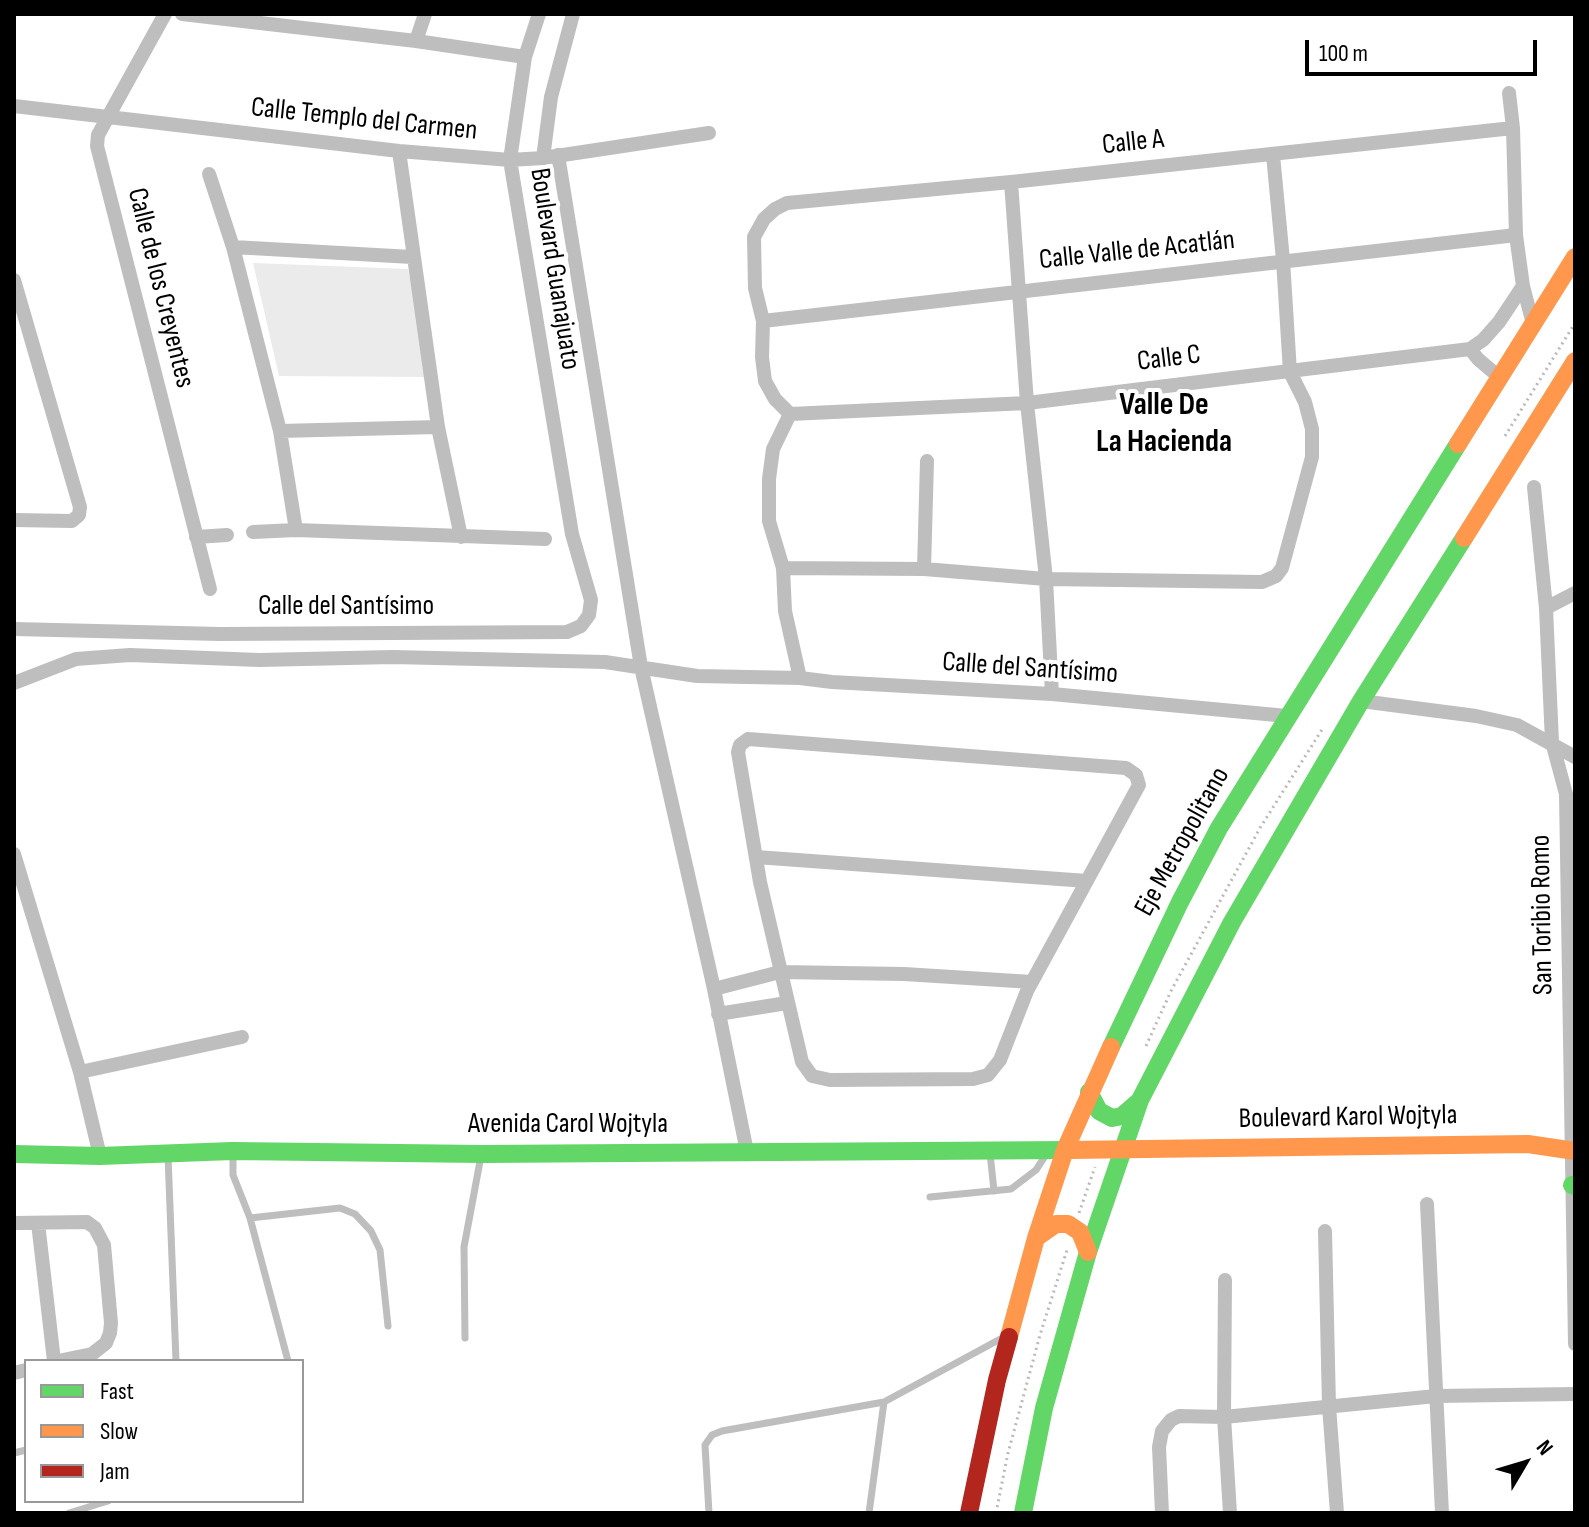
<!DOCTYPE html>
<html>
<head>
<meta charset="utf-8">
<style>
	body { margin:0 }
	#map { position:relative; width:1589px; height:1527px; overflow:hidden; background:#fff; font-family:"Sofia Sans Condensed",sans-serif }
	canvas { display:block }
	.frame { position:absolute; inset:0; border:16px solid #000; pointer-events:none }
	.legend { position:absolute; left:24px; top:1359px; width:280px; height:144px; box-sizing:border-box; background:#fff; border:2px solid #999; margin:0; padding:10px 14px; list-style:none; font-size:24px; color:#000 }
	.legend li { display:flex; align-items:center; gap:16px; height:40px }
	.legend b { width:40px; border:2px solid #999 }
	.north { position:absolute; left:1485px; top:1423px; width:80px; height:80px; -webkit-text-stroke:6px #fff; paint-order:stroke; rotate:52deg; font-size:22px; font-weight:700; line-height:32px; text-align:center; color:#000 }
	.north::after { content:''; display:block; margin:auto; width:28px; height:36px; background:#000; clip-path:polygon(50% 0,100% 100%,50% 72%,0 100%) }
	.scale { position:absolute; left:1305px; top:40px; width:232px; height:36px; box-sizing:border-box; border:4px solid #000; border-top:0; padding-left:10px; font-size:24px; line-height:28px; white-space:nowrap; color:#000; -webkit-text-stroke:6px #fff; paint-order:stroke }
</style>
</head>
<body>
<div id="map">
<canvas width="1589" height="1527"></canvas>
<div class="frame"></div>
<ul class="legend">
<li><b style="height:10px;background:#63d668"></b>Fast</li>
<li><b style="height:10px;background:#ff974d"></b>Slow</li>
<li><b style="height:10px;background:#b3261e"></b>Jam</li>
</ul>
<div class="north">N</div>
<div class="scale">100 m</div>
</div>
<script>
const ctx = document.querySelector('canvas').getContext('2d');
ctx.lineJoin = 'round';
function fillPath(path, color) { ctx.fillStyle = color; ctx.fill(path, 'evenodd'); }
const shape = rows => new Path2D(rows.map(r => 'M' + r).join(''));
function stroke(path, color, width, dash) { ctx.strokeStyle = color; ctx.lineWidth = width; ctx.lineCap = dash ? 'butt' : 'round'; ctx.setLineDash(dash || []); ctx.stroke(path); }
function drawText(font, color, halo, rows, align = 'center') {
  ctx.font = font + ' "Sofia Sans Condensed",sans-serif'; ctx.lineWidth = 8; ctx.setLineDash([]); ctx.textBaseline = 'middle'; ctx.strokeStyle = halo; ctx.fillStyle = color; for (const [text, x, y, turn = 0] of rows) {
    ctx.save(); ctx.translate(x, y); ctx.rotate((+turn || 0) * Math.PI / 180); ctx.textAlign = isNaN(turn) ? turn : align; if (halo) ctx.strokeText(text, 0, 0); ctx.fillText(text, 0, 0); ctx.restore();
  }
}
fillPath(shape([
	[253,263,408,269,430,377,279,376]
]), '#ebebeb');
stroke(shape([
	[1505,436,1575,323],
	[1146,1046,1171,991,1260,828,1323,728],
	[1079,1213,1095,1167],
	[996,1513,1008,1453,1040,1335,1067,1250]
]), '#b9b9b9', 3, [2, 4]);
stroke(shape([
	[233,1153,233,1175,250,1218,288,1361],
	[990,1153,994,1191],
	[168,1156,176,1361],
	[930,1197,1011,1189,1036,1170,1047,1153],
	[250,1218,340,1208,355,1214,371,1231,380,1250,388,1326],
	[465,1338,464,1247,481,1156],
	[14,1453,26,1450],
	[69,1513,108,1501],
	[709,1513,705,1445,712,1435,722,1431,884,1402,1004,1337],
	[869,1513,884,1402]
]), '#bebebe', 7);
stroke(shape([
	[165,14,98,135,97,146,210,589],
	[182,14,416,41,525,57],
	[416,41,425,14],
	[1509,93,1513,128,1516,235,1523,286,1533,324],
	[14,106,399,151,510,160,543,158,709,133],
	[399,151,438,427,461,537],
	[558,155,641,667,714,989,747,1152],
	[543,158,551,97,573,14],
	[209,174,233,247,280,431,296,530],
	[1011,182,1027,403,1046,579,1052,694],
	[233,247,412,257],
	[14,280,80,507,79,515,72,521,14,520],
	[763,321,1516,235],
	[1470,349,1478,359,1499,377],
	[790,414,775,399,765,381,762,357,763,321,755,288,754,237,764,219,775,209,787,203,1011,182,1513,128],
	[790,414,1027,403,1470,349,1483,340,1499,322,1523,286],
	[790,414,773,449,769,479,769,521,783,568,785,611,800,678,832,682,1052,694,1287,716],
	[280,431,438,427],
	[1534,487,1546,608,1552,742,1566,794,1575,1344],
	[253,532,296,530,545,539],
	[196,537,227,535],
	[783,568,924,569,1046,579,1262,582,1276,576,1282,568,1312,457,1312,429,1305,402,1290,372,1283,260,1273,155],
	[924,569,927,461],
	[1546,608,1575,593],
	[14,629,220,634,567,632,581,626,589,615,591,600,572,534,510,160,525,57,539,14],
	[14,683,76,659,130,655,259,660,393,657,605,662,697,676,800,678],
	[1361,701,1476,716,1517,725,1575,757],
	[748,739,1126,768,1136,775,1139,785,1027,991,1000,1060,988,1075,973,1079,830,1080,812,1076,802,1062,760,882,738,752,740,745,748,739],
	[14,854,80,1072,100,1156],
	[756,857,1087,881],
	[714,989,780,972,904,974,1032,982],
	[718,1014,787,1003],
	[80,1072,242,1037],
	[1427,1204,1442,1513],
	[14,1223,87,1222,95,1228,104,1245,111,1323,110,1333,106,1343,92,1354,58,1361],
	[38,1223,54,1361],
	[1325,1231,1329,1406,1337,1513],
	[1225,1280,1224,1417,1230,1513],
	[14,1373,26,1370],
	[1162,1513,1159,1447,1162,1431,1171,1420,1179,1416,1224,1417,1436,1396,1575,1394]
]), '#bebebe', 14);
stroke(shape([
	[1111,1047,1180,902,1219,828,1458,444],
	[1089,1092,1099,1111,1112,1118,1122,1116,1138,1102],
	[14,1154,100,1156,232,1151,482,1154,1069,1150],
	[1572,1185,1575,1186],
	[1023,1513,1044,1408,1088,1252,1140,1100,1232,922,1361,701,1464,538]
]), '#63d668', 18);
stroke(shape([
	[1458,444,1575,257],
	[1464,538,1575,361],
	[1069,1150,1528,1144,1575,1151],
	[1036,1238,1056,1224,1068,1224,1080,1232,1088,1252],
	[1009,1337,1036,1238,1065,1150,1111,1047]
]), '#ff974d', 18);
stroke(shape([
	[969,1513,997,1380,1009,1337]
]), '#b3261e', 18);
drawText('28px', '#000', '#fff', [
	["Calle Templo del Carmen",364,120,6],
	["Calle A",1133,143,-6],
	["Calle Valle de Acatlán",1137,251,-6],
	["Boulevard Guanajuato",554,269,81],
	["Calle de los Creyentes",160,288,76],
	["Calle C",1169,359,-7],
	["Calle del Santísimo",346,607],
	["Calle del Santísimo",1030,669,4],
	["Eje Metropolitano",1183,842,-61],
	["San Toribio Romo",1543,915,-91],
	["Boulevard Karol Wojtyla",1348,1118,-1],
	["Avenida Carol Wojtyla",568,1125]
]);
drawText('bold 32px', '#000', '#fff', [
	["Valle De",1164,406],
	["La Hacienda",1164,443]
]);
</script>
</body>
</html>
